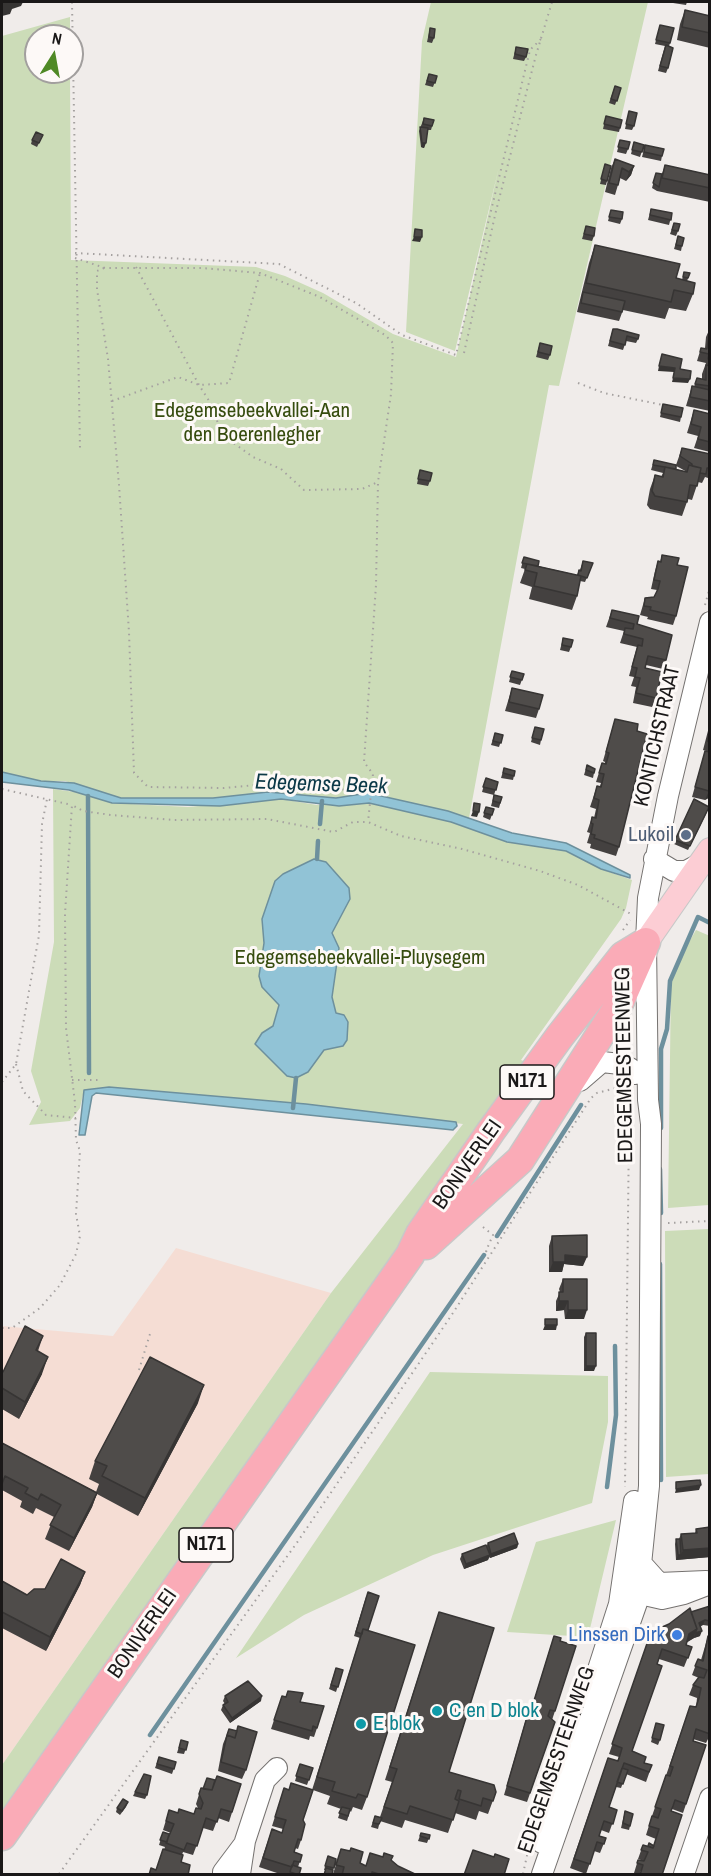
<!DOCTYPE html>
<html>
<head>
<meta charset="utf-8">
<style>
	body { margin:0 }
	#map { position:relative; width:711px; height:1876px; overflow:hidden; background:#f0ecea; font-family:"Archivo Narrow",sans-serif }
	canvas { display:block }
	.frame { position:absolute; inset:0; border:3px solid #1a1818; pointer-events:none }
	.north { position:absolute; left:24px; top:24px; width:60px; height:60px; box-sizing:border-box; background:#fdf9f7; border:2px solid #a29f9e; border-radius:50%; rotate:11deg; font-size:16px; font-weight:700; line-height:24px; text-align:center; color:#1a1818 }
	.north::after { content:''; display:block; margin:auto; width:21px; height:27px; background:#4f8925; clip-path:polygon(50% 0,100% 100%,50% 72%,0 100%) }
</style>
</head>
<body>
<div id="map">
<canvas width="711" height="1876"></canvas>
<div class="frame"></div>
<div class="north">N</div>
</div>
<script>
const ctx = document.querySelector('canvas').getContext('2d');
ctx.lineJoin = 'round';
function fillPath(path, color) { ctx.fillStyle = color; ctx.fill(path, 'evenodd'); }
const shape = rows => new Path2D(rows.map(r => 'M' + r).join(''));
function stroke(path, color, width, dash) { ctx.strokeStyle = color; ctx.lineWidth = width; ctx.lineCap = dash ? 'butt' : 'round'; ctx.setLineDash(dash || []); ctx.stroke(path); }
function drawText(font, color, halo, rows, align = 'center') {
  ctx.font = font + ' "Archivo Narrow",sans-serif'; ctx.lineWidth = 6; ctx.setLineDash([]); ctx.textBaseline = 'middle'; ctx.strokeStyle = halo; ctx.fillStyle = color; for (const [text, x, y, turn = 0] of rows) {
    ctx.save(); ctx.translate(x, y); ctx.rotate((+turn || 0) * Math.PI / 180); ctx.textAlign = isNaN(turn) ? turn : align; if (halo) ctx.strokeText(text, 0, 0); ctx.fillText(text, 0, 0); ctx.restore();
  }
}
fillPath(shape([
	[176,1248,331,1293,2,1765,2,1326,113,1336]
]), '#f5ddd4');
fillPath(shape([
	[431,2,648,2,559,386,549,385,469,818,368,793,336,798,268,792,213,798,121,798,65,781,41,781,2,772,2,36,70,17,70,36,36,36,36,72,70,72,71,260,256,267,285,276,323,293,393,334,456,357,499,167,455,351,406,332,422,41],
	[53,789,82,793,112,803,188,807,281,799,317,805,369,803,451,822,507,842,566,851,601,869,632,880,626,908,621,919,521,1060,529,1063,2,1813,2,1765,331,1293,463,1124,306,1104,109,1087,84,1090,80,1108,70,1121,29,1125,41,1102,31,1071,54,942],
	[696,930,710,936,709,1205,668,1208,671,982,679,959],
	[709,1229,709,1474,666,1477,665,1231],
	[430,1372,608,1376,608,1422,592,1503,433,1555,304,1615,236,1658],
	[616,1520,588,1637,507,1632,536,1542]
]), '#ccdcb8');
const water = shape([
	[2,772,41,781,74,783,121,798,213,798,268,792,336,798,368,793,448,811,512,833,566,843,630,875,630,878,601,869,566,851,507,842,451,822,369,803,339,806,281,799,220,806,112,803,69,790,2,782,2,772],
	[314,859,326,862,349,888,350,899,332,933,339,948,332,997,336,1013,344,1015,348,1022,347,1040,343,1046,324,1050,308,1072,296,1078,287,1076,255,1044,262,1033,273,1026,279,1005,262,987,259,976,264,943,262,919,275,881,283,874,314,859],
	[109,1087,306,1104,456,1122,457,1126,453,1130,96,1093,92,1096,85,1135,79,1135,84,1090,109,1087]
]);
fillPath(water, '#91c3d6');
stroke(water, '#6d909d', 1.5);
stroke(shape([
	[88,796,89,1073],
	[320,824,322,801],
	[317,859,318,841],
	[293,1108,296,1078],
	[661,1128,661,1049,667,1029,670,981,698,917,710,923],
	[660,1169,661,1213],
	[497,1236,581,1105],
	[660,1264,661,1480],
	[607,1487,616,1415,615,1346],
	[150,1735,484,1255]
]), '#6d909d', 4.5);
const minor = shape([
	[654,859,674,871,686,871,701,863],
	[580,1081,602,1062,620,1064,630,1068,635,1074],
	[642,1564,659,1583,706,1581],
	[631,1585,640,1594,662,1599,684,1594,710,1584],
	[542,1843,619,1604,634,1501],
	[223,1872,244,1844],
	[240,1874,245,1841,265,1780,277,1768],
	[542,1874,640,1594,639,1584,649,1486,651,1124,648,1100,646,942,648,898,668,796,710,622],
	[684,1874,710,1798]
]);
const major = shape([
	[646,942,710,850]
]);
const highway = shape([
	[426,1245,520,1160,616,1010,644,947],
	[2,1836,410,1255,420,1234,491,1131,560,1036,623,956,646,942]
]);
stroke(minor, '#757270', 22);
stroke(major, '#c8c8c8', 26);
stroke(highway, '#c8c8c8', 31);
stroke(shape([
	[72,2,80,449],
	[75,253,279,264,356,303,402,335,456,355,530,50,541,39],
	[75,258,105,268,202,268,260,273,320,297,385,335,393,343,391,394,378,482,376,585,364,762,373,774,368,822],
	[104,268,97,271,97,289,108,359,119,485,129,632,134,773,148,787,224,788,256,785,286,785,328,791,357,788,369,791],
	[464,353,496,211,536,55,552,2],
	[578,383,604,393,663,405],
	[112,401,178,377,199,385,229,383,260,273],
	[705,605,710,587],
	[2,789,72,805],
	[623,930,630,920],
	[16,1064,23,1091,46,1115,76,1118],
	[72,1080,98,1080],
	[2,1082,16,1064,39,935,42,824,47,799],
	[616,1088,627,1106,629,1127,625,1487],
	[668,1223,710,1221],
	[483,1227,493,1235,486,1251,488,1253],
	[2,1328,12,1328,40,1308,60,1285,76,1254,80,1236,76,1214,80,1151,76,1140,75,1103,66,1028,65,914,72,805,83,811,111,815,174,820,267,819,334,832,353,822,368,822,401,836,462,849,540,871,578,885,631,914],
	[139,1370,150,1334],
	[59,1874,296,1544,451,1316,591,1098,597,1093,616,1088,617,1082],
	[523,1874,528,1851]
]), '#a5a1a0', 2, [1.5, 4.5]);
stroke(minor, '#fff', 20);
stroke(major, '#fccdd4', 24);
stroke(highway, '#faabb7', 28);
stroke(shape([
	[136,267,199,385,213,407,221,434,253,457,281,469,304,490,362,489,378,482]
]), '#a5a1a0', 2, [1.5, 4.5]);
fillPath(shape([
	[674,2,687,2,686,5,673,3],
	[685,10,710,16,710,48,677,40,680,24],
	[660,25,670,43,669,46,668,68,666,73,658,71,665,46,655,44],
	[430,28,434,38,432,43,427,42],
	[516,47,526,57,524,61,513,59],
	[429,74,437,76,433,87,425,85],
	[615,86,621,88,615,105,609,103],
	[629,111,634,126,632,130,625,129],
	[606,116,620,128,619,132,603,129],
	[424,118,434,120,431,130,428,130,424,148,421,147,419,131],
	[41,139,37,147,31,144,32,140],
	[620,140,628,149,626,154,617,152],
	[634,142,644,145,640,157,631,154],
	[645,145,662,156,661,161,642,157],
	[615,159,634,166,631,175,626,181,620,178,615,195,605,192,611,168],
	[605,164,607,181,606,185,600,184],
	[665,165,710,175,710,202,657,191,652,188,655,177,662,174],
	[651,209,672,213,669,225,648,220],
	[611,210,622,219,620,224,608,221],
	[674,223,678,231,676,236,670,234],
	[586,226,594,236,592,241,582,239],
	[678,236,682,246,681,251,674,249],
	[595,245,676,278,682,280,684,272,690,273,687,281,693,294,686,311,669,308,665,319,623,310,619,321,577,312,589,263],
	[710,328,710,411,686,406,692,386,694,387,697,378,702,379,702,374,706,363,697,361,701,348,705,348,706,337],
	[613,329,638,339,636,343,626,341,623,350,608,346],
	[540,343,550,355,548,360,536,357],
	[663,404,681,417,680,422,660,417],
	[694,410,710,414,710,452,694,448,698,436,687,433],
	[682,448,710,454,710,474,708,478,705,477,702,483,698,482,692,500,688,499,682,516,650,509,647,505,650,489,655,475,661,477,663,473,651,470,654,460,676,465],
	[676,466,680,468,687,472,676,469],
	[420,470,430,481,428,486,417,484],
	[662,555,677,565,676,616,673,625,647,619,648,617,640,615,645,598,654,597,656,593,657,590,651,589,655,571,658,561,660,562],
	[524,557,538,566,577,575,579,570,580,570,583,561,593,563,585,582,580,581,577,596,572,610,529,599,532,587,520,583,525,569,521,568],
	[612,610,637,624,666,660,663,669,646,665,645,668,656,698,652,707,633,703,636,687,631,686,634,677,629,676,637,647,620,643,624,631,606,627],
	[563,638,571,647,569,652,560,650],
	[512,671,524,674,520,685,509,682],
	[512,688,539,709,536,718,505,711],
	[615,719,637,731,619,847,616,856,590,848,591,844,587,843,590,833,587,832,592,817,594,818,596,809,590,807,597,786,600,786,601,783,596,782,602,763,605,763,605,762,603,761],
	[710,723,710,752,703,750],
	[535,727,541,740,540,745,531,742],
	[495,733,503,735,499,747,491,745],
	[705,751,710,797,705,800,692,797],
	[587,765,594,773,593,778,584,775],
	[504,768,515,771,513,780,501,778],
	[486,778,498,782,494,795,502,797,499,808,491,806,494,795,482,792],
	[486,807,494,809,490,820,483,817],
	[707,812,688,850,674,844,675,840],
	[552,1236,583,1266,564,1264,562,1272,549,1272,549,1246],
	[563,1279,584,1319,565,1319,564,1310,556,1311,556,1301,560,1292,559,1289],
	[586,1333,594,1371,584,1371,584,1337],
	[43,1336,38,1351,42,1374,19,1419,2,1409,2,1372],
	[198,1403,138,1516,97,1494,92,1507,69,1551,45,1539,54,1517,36,1508,33,1514,20,1507,22,1501,2,1490,2,1443,96,1492,99,1484,89,1479,95,1461],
	[696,1529,710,1557,676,1560,675,1544,676,1539,679,1539,681,1534,695,1533],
	[488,1543,518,1544,517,1548,490,1558,489,1557,488,1560,464,1569,460,1559,462,1554,486,1547],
	[85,1572,80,1585,46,1651,2,1628,2,1581,27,1595,45,1589],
	[366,1597,368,1630,367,1797,362,1810,353,1807,351,1812,350,1811,347,1821,338,1818,341,1809,327,1804,330,1796,313,1790,303,1820,301,1840,298,1849,295,1848,294,1852,302,1855,298,1867,299,1875,283,1875,259,1867,272,1829,282,1833,283,1829,272,1826,284,1788,288,1790,312,1790,360,1638,354,1636],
	[710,1606,710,1626,703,1625,700,1626,700,1636,694,1638,687,1642,686,1645,692,1647,684,1667,659,1659,632,1751,644,1763,652,1765,646,1782,626,1774,621,1788,616,1787,609,1807,617,1810,609,1833,601,1830,599,1836,606,1838,600,1853,594,1851,586,1874,570,1868,608,1758,617,1761,619,1757,609,1754,651,1632,669,1624,691,1612],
	[439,1612,449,1772,496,1792,488,1814,479,1811,476,1820,455,1813,448,1833,405,1820,402,1828,380,1821,378,1829,371,1827,375,1816,380,1817,392,1782,385,1780],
	[708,1636,710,1636,710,1735,706,1743,693,1739,693,1741,706,1745,683,1813,672,1809,639,1875,634,1873,638,1860,644,1861,638,1859,643,1845,648,1846,654,1846,656,1839,646,1835,652,1816,690,1706,696,1707,697,1698,689,1695,693,1685,699,1678,692,1675,698,1659,701,1660],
	[560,1641,555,1711,552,1720,555,1722,527,1802,504,1795,526,1719,529,1710,531,1710,551,1645],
	[336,1668,343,1670,336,1692,329,1689],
	[225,1696,261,1701,230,1723,221,1710,223,1705,225,1704,223,1701],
	[282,1696,300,1702,317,1728,314,1737,310,1736,309,1740,271,1729],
	[574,1700,584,1703,579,1720,568,1716],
	[656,1723,660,1740,658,1745,651,1742],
	[229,1729,246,1770,242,1779,218,1771,223,1744],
	[181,1740,188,1742,184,1754,177,1753],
	[159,1757,176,1762,172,1774,155,1768],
	[300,1764,313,1768,307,1785,295,1781],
	[215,1780,241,1784,229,1822,218,1818,213,1831,203,1828,193,1855,183,1852,182,1855,156,1870,165,1847,159,1845,163,1832,167,1841,171,1833,163,1830,169,1810,178,1813,194,1814,198,1808,196,1804,201,1788,203,1789],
	[135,1792,147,1795,145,1799,133,1796],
	[128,1802,126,1807,120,1815,116,1812,117,1808],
	[625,1811,630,1826,629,1830,621,1828],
	[421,1833,430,1835,427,1843,418,1841],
	[341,1849,360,1863,366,1866,391,1860,398,1866,417,1875,333,1874],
	[328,1856,336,1859,333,1870,324,1870]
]), '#444140');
fillPath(shape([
	[2,2,23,2,21,6,12,9,10,14,2,16],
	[422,143,426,143,424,148,421,147],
	[634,166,631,175,626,181,629,172],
	[414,237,422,237,420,242,412,241],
	[659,366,675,368,674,372,658,371],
	[673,378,690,379,688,383,672,382],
	[710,790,710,797,705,800,709,791],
	[473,811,479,812,477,817,471,816],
	[565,1255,587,1257,583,1266,564,1264,562,1272,549,1272,553,1262],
	[559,1301,568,1301,564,1310,556,1311],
	[568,1310,587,1310,584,1319,565,1319],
	[545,1325,557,1325,556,1330,543,1330],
	[48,1357,42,1374,19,1419,25,1402],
	[586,1366,596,1366,594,1371,584,1371],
	[204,1385,198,1403,138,1516,145,1498],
	[701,1485,699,1490,675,1493,676,1489],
	[97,1493,92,1507,69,1551,74,1538],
	[518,1544,517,1548,490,1558,491,1554],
	[710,1548,710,1557,676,1560,678,1555,681,1555,683,1550],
	[490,1555,488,1560,464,1569,466,1564],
	[85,1572,80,1585,46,1651,50,1637],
	[705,1620,703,1625,697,1628,699,1623],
	[697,1629,694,1638,686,1643,689,1634],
	[702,1631,700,1636,694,1638,695,1633],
	[262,1696,261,1701,230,1723,232,1718]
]), '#373534');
const building = shape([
	[685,10,710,16,710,33,682,27,685,10],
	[660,25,674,28,670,43,656,40,660,25],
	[430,28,435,29,434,38,429,37,430,28],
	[666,45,673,48,668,68,660,66,666,45],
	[516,47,528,49,526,57,515,54,516,47],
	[429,74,437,76,435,83,427,81,429,74],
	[615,86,621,88,617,101,611,99,615,86],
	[629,111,637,113,634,126,626,124,629,111],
	[606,116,622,120,620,128,604,124,606,116],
	[424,118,434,120,432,126,423,124,424,118],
	[420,127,428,128,426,143,422,143,420,127],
	[36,132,43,135,39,143,32,140,36,132],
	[620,140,630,142,628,149,618,147,620,140],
	[634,142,644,145,642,152,632,150,634,142],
	[645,145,664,149,662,156,644,152,645,145],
	[615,159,634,166,629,172,622,168,618,185,609,183,615,159],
	[605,164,611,166,607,181,601,179,605,164],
	[665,165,710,175,710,188,662,178,665,165],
	[656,173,662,174,659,187,653,183,656,173],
	[651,209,672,213,671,220,650,215,651,209],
	[611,210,623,212,622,219,609,217,611,210],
	[674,223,680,224,678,231,672,230,674,223],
	[586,226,595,228,594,236,584,234,586,226],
	[415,229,422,230,422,237,414,237,415,229],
	[678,236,684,238,682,246,676,245,678,236],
	[595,245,680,264,676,278,695,283,693,294,674,290,671,302,586,283,595,245],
	[684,272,690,273,688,278,683,277,684,272],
	[583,292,625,301,622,312,581,303,583,292],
	[613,329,617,329,639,335,638,339,627,336,625,345,610,341,613,329],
	[710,330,710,359,708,359,709,354,700,352,701,348,707,349,710,330],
	[540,343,552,346,550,355,538,352,540,343],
	[662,354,682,359,680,369,691,371,690,379,673,378,675,368,659,366,662,354],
	[706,365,710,366,710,386,695,384,697,378,706,380,706,365],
	[692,386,710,390,710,401,690,397,692,386],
	[663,404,683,408,681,417,661,413,663,404],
	[694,410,710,414,710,442,698,439,701,427,691,424,694,410],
	[682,448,710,454,710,468,707,468,706,474,700,473,701,468,692,466,692,464,680,456,682,448],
	[654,460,676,465,676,469,653,465,654,460],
	[689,465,701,468,697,486,690,485,687,502,655,496,652,491,655,475,663,477,665,467,687,472,689,465],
	[420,470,432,473,430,481,418,479,420,470],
	[662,555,679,558,677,565,688,567,676,616,650,610,651,607,644,606,645,598,654,597,658,589,660,581,654,580,658,561,661,562,662,555],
	[524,557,539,561,538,566,522,563,524,557],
	[583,561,593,563,587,578,578,575,579,570,581,571,583,561],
	[527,564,581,576,577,596,534,586,537,573,525,570,527,564],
	[612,610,639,616,637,624,672,635,666,660,648,656,645,668,662,672,656,698,636,693,640,678,635,677,637,668,632,667,638,645,642,646,643,639,624,634,625,628,633,629,634,624,610,618,612,610],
	[563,638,573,640,571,647,562,645,563,638],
	[512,671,524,674,522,680,510,677,512,671],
	[512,688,543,695,539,709,509,702,512,688],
	[615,719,638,724,637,731,647,734,619,847,594,838,595,835,591,834,593,824,591,823,592,817,596,818,599,800,594,798,597,786,601,787,604,774,599,773,602,763,606,764,609,753,606,752,615,719],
	[535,727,544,729,541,740,532,738,535,727],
	[710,728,710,742,707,741,710,728],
	[495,733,503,735,501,743,493,741,495,733],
	[705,751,710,752,709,791,695,787,705,751],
	[587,765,595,769,594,773,586,770,587,765],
	[504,768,515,771,514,776,503,773,504,768],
	[486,778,498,782,496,790,483,787,486,778],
	[494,795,502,797,500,803,493,801,494,795],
	[694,799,709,807,690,846,675,840,694,799],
	[474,803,480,804,479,812,473,811,474,803],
	[486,807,494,809,492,815,484,813,486,807],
	[587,1235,587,1257,565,1255,565,1262,553,1262,552,1236,587,1235],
	[563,1279,587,1279,587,1310,568,1310,568,1301,559,1301,559,1292,563,1292,563,1279],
	[545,1319,557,1319,557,1325,545,1325,545,1319],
	[25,1326,43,1336,36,1350,48,1357,25,1402,2,1388,2,1372,3,1372,25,1326],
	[586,1333,596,1333,596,1366,586,1366,586,1333],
	[150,1357,204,1385,145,1498,102,1476,107,1466,95,1461,150,1357],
	[2,1443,97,1493,74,1538,50,1525,61,1505,41,1494,38,1500,25,1493,28,1488,5,1476,2,1484,2,1443],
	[700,1480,701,1485,676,1489,676,1482,700,1480],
	[710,1527,710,1548,683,1550,681,1534,697,1533,696,1529,710,1527],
	[514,1533,518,1544,491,1554,488,1543,514,1533],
	[676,1539,680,1539,681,1555,678,1555,676,1539],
	[486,1545,490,1555,466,1564,462,1554,486,1545],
	[61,1559,85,1572,50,1637,2,1612,2,1581,27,1595,34,1589,45,1589,61,1559],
	[368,1592,379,1596,368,1630,363,1629,362,1634,356,1632,368,1592],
	[710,1606,710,1621,705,1620,699,1623,702,1631,695,1633,697,1629,691,1612,710,1606],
	[690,1608,697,1629,689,1634,686,1645,692,1647,688,1658,662,1649,657,1664,662,1666,632,1751,646,1757,644,1763,652,1765,649,1772,624,1763,609,1807,617,1810,613,1824,604,1821,599,1836,606,1838,604,1844,597,1842,590,1864,574,1859,608,1758,618,1761,620,1755,622,1748,612,1744,651,1632,669,1624,690,1608],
	[439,1612,494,1628,449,1772,494,1785,496,1792,493,1801,483,1798,481,1806,459,1799,461,1791,458,1790,455,1799,459,1801,453,1820,410,1806,407,1814,384,1807,397,1769,390,1767,439,1612],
	[363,1629,415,1645,367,1797,358,1794,356,1798,332,1791,335,1782,317,1777,363,1629],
	[554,1636,561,1638,560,1641,576,1646,555,1711,550,1710,548,1716,555,1722,530,1793,507,1786,529,1710,534,1712,536,1705,533,1704,554,1636],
	[708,1636,710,1636,710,1734,696,1729,693,1741,706,1745,686,1804,675,1800,673,1806,671,1811,682,1815,662,1875,640,1875,643,1865,637,1863,638,1860,644,1861,648,1852,641,1850,643,1845,653,1848,659,1829,649,1826,652,1816,658,1818,661,1809,655,1807,666,1775,670,1776,673,1767,670,1766,690,1706,696,1707,699,1698,701,1688,693,1685,699,1677,704,1678,707,1670,695,1666,698,1659,703,1661,708,1636],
	[336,1668,343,1670,338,1687,331,1685,336,1668],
	[248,1681,262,1696,232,1718,223,1705,228,1702,225,1696,248,1681],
	[288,1691,303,1693,300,1702,324,1706,317,1728,313,1726,312,1731,274,1720,282,1696,286,1697,288,1691],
	[574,1700,584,1703,580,1715,570,1712,574,1700],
	[656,1723,664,1725,660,1740,652,1738,656,1723],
	[238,1726,257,1732,246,1770,221,1762,227,1735,235,1738,238,1726],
	[229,1729,237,1731,235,1738,227,1735,229,1729],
	[181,1740,188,1742,186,1750,179,1748,181,1740],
	[159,1757,176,1762,174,1769,157,1764,159,1757],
	[300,1764,313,1768,309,1780,296,1776,300,1764],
	[622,1768,628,1770,623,1784,617,1782,622,1768],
	[144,1774,151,1776,147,1795,135,1792,144,1774],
	[217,1776,241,1784,232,1812,221,1809,217,1822,206,1818,197,1846,187,1843,184,1850,166,1843,174,1824,166,1821,169,1810,178,1813,179,1809,194,1814,196,1808,201,1809,203,1803,199,1794,201,1788,212,1790,217,1776],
	[207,1778,215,1780,212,1790,203,1789,207,1778],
	[291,1783,313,1790,303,1820,305,1824,301,1840,298,1839,294,1852,302,1855,300,1862,294,1861,292,1867,263,1858,272,1829,282,1833,284,1826,286,1820,275,1817,284,1788,289,1790,291,1783],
	[123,1799,128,1802,122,1811,117,1808,123,1799],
	[342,1807,350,1809,348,1816,339,1813,342,1807],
	[625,1811,633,1814,630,1826,623,1823,625,1811],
	[375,1816,382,1818,379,1824,373,1823,375,1816],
	[163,1832,169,1834,167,1842,160,1840,163,1832],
	[421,1833,430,1835,429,1839,420,1836,421,1833],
	[649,1843,654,1846,653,1848,648,1846,649,1843],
	[351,1848,363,1852,360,1863,366,1866,370,1853,383,1857,384,1853,393,1856,391,1860,398,1866,417,1875,382,1875,372,1872,372,1875,342,1875,344,1867,336,1865,341,1849,350,1851,351,1848],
	[163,1849,183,1855,181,1862,190,1865,188,1875,149,1875,151,1868,156,1870,163,1849],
	[473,1850,494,1857,495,1854,509,1859,504,1875,464,1875,473,1850],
	[328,1856,336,1859,334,1868,325,1866,328,1856],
	[292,1865,301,1868,299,1875,290,1872,292,1865],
	[326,1868,333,1870,332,1875,324,1875,326,1868]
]);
fillPath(building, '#4f4c4a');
stroke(building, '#373534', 1.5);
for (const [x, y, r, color] of [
	[686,835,6,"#5c6f8a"],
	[677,1635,6,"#3f7fe0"],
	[437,1711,6,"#0f9aa8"],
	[361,1724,6,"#0f9aa8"]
]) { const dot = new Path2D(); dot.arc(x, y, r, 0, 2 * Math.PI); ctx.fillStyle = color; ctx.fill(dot); stroke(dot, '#fdf9f7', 2); }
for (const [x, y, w] of [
	[527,1082,54],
	[206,1545,54]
]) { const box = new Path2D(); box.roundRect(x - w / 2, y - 17, w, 34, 4.5); ctx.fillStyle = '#fdf9f7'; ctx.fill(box); stroke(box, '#1a1818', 1.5); }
drawText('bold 20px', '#1a1818', null, [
	["N171",527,1082],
	["N171",206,1545]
]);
drawText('21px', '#364c0e', '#fdf9f7', [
	["Edegemsebeekvallei-Aan",252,411],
	["den Boerenlegher",252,435],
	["Edegemsebeekvallei-Pluysegem",360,958]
]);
drawText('21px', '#1a1818', '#fdf9f7', [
	["KONTICHSTRAAT",658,736,-77],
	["EDEGEMSESTEENWEG",625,1065,-91],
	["BONIVERLEI",468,1165,-55],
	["BONIVERLEI",143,1634,-55],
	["EDEGEMSESTEENWEG",557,1760,-71]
]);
drawText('21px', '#4e5e75', '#fdf9f7', [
	["Lukoil",674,835]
], 'right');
drawText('21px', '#366cbe', '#fdf9f7', [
	["Linssen Dirk",665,1635]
], 'right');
drawText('21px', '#0d838f', '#fdf9f7', [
	["C en D blok",449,1711],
	["E blok",373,1724]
], 'left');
drawText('italic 22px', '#0c3948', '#fdf9f7', [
	["Edegemse Beek",321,785,2]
]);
</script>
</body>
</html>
